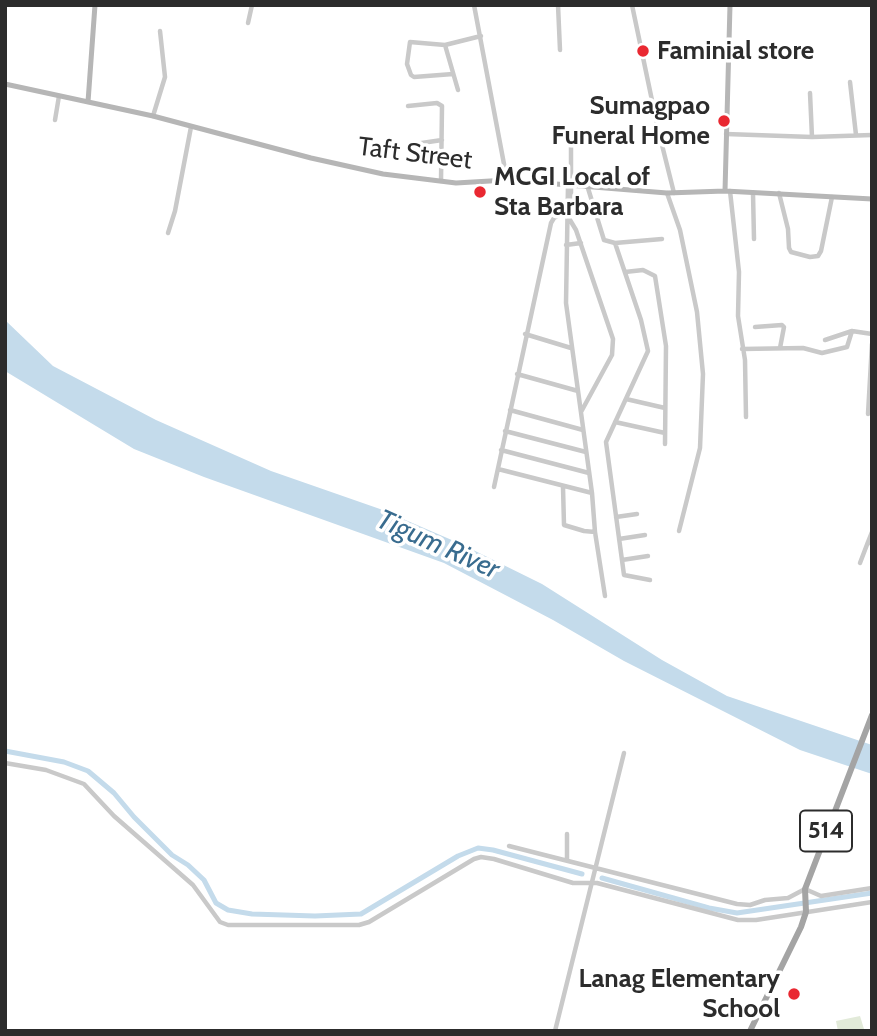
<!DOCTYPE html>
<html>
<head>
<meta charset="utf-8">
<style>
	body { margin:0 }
	#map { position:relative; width:877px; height:1036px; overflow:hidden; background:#fff; font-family:Cabin,sans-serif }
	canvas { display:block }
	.frame { position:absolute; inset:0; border:7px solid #2c2c2c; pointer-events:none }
</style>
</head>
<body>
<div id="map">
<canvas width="877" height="1036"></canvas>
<div class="frame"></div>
</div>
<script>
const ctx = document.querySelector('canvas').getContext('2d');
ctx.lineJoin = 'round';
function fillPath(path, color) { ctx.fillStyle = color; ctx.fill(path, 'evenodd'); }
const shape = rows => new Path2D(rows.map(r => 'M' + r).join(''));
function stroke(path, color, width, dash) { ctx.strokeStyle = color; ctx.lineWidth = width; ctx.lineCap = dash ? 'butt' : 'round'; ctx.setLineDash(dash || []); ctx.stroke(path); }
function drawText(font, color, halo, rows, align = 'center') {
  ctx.font = font + ' Cabin,sans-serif'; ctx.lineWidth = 7; ctx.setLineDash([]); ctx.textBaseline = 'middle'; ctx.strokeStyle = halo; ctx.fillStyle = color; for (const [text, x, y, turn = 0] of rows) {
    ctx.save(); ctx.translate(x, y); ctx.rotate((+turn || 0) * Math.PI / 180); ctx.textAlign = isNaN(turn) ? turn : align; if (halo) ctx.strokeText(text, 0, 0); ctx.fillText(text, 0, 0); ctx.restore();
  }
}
fillPath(shape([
	[860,1016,864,1029,838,1031,836,1021]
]), '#e2ead9');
fillPath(shape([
	[5,320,53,366,156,420,271,471,380,509,461,544,542,584,662,660,727,696,872,745,872,774,800,750,624,661,553,620,444,563,204,477,134,449,5,371]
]), '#c4dbeb');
stroke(shape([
	[5,751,64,762,88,771,114,793,134,817,172,855,188,865,204,880,216,903,228,910,252,914,315,916,361,914,458,856,478,848,493,850,582,874],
	[602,878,709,908,737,913,872,893]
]), '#c4dbeb', 5);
stroke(shape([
	[474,5,507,180],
	[558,5,560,50],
	[632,5,658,129,674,193],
	[248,23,252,5],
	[445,45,458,90],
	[453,74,414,77,411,75,407,64,410,42,445,45,481,36],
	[850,82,856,135],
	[810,93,812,137],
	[408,106,437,103,442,106,441,181],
	[153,116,165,77,160,31],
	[55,120,59,96],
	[726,134,812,137,872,135],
	[415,144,442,140],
	[587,185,604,240,615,243,641,320,648,351,606,442,624,575,650,580],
	[730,191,739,272,738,316,745,360,746,417],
	[667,193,680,230,697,312,703,374,700,448,679,531],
	[753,193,754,239],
	[779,193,788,229,789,248,791,252,810,257,818,256,821,251,832,197],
	[567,215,571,205,571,142],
	[168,233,175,211,191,127],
	[615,243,662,239],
	[566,245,581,243],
	[625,272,643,270,655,276,666,346,665,444],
	[755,327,782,325,784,327,780,348],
	[525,334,571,348],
	[825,340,852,331,872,334],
	[742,349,803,348,822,353,847,347,852,331],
	[517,374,578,391],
	[626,399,665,408],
	[510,410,583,430],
	[868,414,872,344],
	[615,422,665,433],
	[505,431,586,452],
	[501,450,589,473],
	[498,469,592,493],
	[494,487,551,223,554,218,559,215,567,215,576,230,613,339,612,355,581,412],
	[563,487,564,525,584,531,595,532,592,493,566,303,568,185],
	[616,517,637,514],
	[595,532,605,596],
	[619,539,645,535],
	[868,542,872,532],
	[622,560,648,556],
	[860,563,868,542,872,544],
	[5,763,46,770,84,784,114,816,193,885,220,922,228,925,359,925,369,922,474,859,481,857,494,859,573,883,597,883,738,920,756,920,872,902],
	[567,834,567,860],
	[509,846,737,904,750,905,765,900,788,898,805,889,821,896,872,888],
	[555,1031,624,753]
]), '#c9c9c9', 4.5);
stroke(shape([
	[5,84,153,116,311,158,383,174,456,183,507,180,667,193,725,191,872,199],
	[88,102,95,5],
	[725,191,730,5]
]), '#b6b6b6', 5);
stroke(shape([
	[750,1031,801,927,806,912,805,889,872,715]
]), '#a4a4a4', 6);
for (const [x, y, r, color] of [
	[643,51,7,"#e92831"],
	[724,121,7,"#e92831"],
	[480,192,7,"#e92831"],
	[794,994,7,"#e92831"]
]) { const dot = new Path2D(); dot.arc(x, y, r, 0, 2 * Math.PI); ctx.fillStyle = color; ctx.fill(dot); stroke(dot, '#fff', 2.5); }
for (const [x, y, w] of [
	[826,831,52]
]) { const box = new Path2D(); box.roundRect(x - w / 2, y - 20.5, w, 41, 5); ctx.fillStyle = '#fff'; ctx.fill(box); stroke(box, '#2c2c2c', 2); }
drawText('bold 24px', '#2c2c2c', null, [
	["514",826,831]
]);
drawText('bold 26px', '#2c2c2c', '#fff', [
	["Faminial store",657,51],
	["Sumagpao",710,106,"right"],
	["Funeral Home",710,136,"right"],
	["MCGI Local of",494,177],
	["Sta Barbara",494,207],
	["Lanag Elementary",780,979,"right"],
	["School",780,1009,"right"]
], 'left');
drawText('26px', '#2c2c2c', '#fff', [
	["Taft Street",415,154,7]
]);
drawText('italic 28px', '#396c8f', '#fff', [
	["Tigum River",438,545,24]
]);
</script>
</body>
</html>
